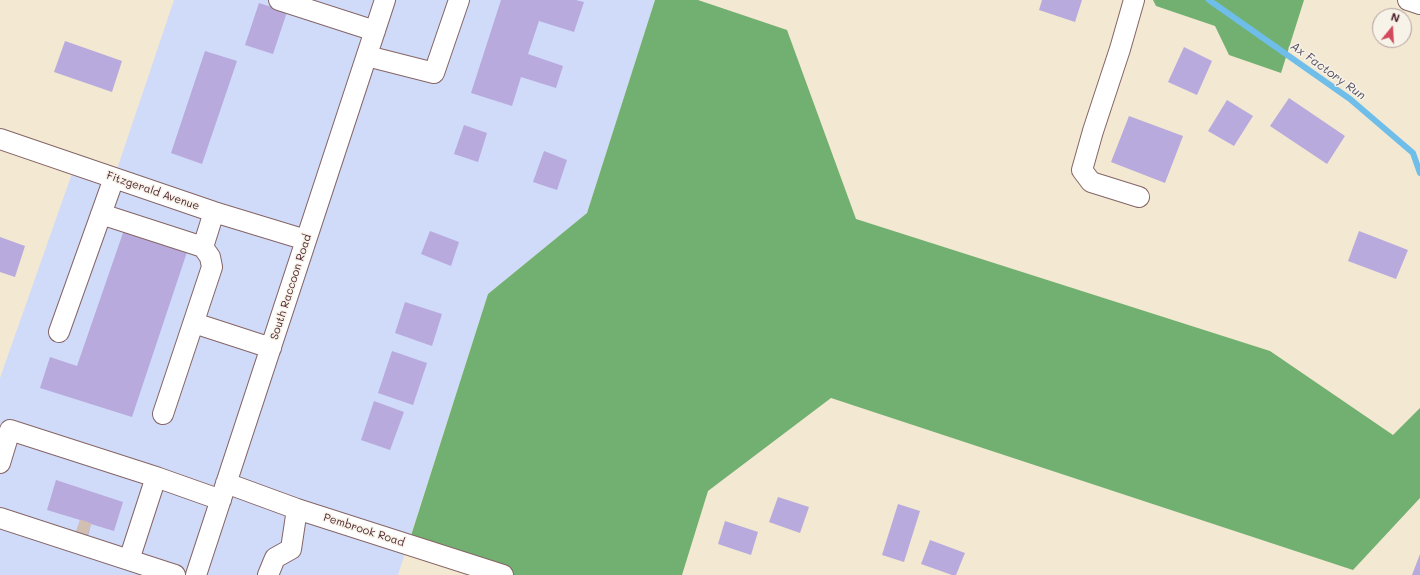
<!DOCTYPE html>
<html>
<head>
<meta charset="utf-8">
<style>
	body { margin:0 }
	#map { position:relative; width:1420px; height:575px; overflow:hidden; background:#f3e8d2; font-family:Mali,sans-serif }
	canvas { display:block }
	.north { position:absolute; left:1372px; top:8px; width:40px; height:40px; box-sizing:border-box; background:#f7f3e8; border:1px solid #b29e9c; border-radius:50%; rotate:18deg; font-size:11px; font-weight:700; line-height:16px; text-align:center; color:#4a1f2b }
	.north::after { content:''; display:block; margin:auto; width:14px; height:18px; background:#d1495b; clip-path:polygon(50% 0,100% 100%,50% 72%,0 100%) }
</style>
</head>
<body>
<div id="map">
<canvas width="1420" height="575"></canvas>
<div class="north">N</div>
</div>
<script>
const ctx = document.querySelector('canvas').getContext('2d');
ctx.lineJoin = 'round';
function fillPath(path, color) { ctx.fillStyle = color; ctx.fill(path, 'evenodd'); }
const shape = rows => new Path2D(rows.map(r => 'M' + r).join(''));
function stroke(path, color, width, dash) { ctx.strokeStyle = color; ctx.lineWidth = width; ctx.lineCap = dash ? 'butt' : 'round'; ctx.setLineDash(dash || []); ctx.stroke(path); }
function drawText(font, color, halo, rows, align = 'center') {
  ctx.font = font + ' Mali,sans-serif'; ctx.lineWidth = 3; ctx.setLineDash([]); ctx.textBaseline = 'middle'; ctx.strokeStyle = halo; ctx.fillStyle = color; for (const [text, x, y, turn = 0] of rows) {
    ctx.save(); ctx.translate(x, y); ctx.rotate((+turn || 0) * Math.PI / 180); ctx.textAlign = isNaN(turn) ? turn : align; if (halo) ctx.strokeText(text, 0, 0); ctx.fillText(text, 0, 0); ctx.restore();
  }
}
fillPath(shape([
	[174,0,655,0,587,213,488,294,398,575,0,575,0,378,75,165,114,178]
]), '#d0daf9');
fillPath(shape([
	[655,0,698,0,787,30,856,219,1270,351,1393,435,1420,408,1420,498,1353,570,831,398,708,491,682,575,482,575,408,545,488,294,587,213],
	[1153,0,1304,0,1281,73,1229,55,1215,26,1156,6]
]), '#71b071');
stroke(shape([
	[1209,0,1350,99,1413,153,1420,173]
]), '#6ebee9', 6);
fillPath(shape([
	[501,0,576,0,584,2,574,32,539,21,528,54,563,66,556,88,521,77,512,106,471,93],
	[1042,0,1082,0,1075,22,1039,10],
	[259,3,287,12,273,54,245,45],
	[65,41,122,61,112,92,54,72],
	[1184,47,1212,61,1197,95,1168,82],
	[205,51,237,61,202,164,171,153],
	[1289,98,1345,136,1327,164,1270,126],
	[1227,100,1253,116,1234,146,1208,131],
	[1129,116,1183,136,1165,183,1111,162],
	[464,125,487,133,478,162,454,154],
	[544,151,567,160,557,190,533,182],
	[125,227,188,249,132,417,40,388,50,357,77,366],
	[430,231,459,242,451,266,421,254],
	[1359,231,1408,250,1396,279,1348,261],
	[0,237,25,246,15,277,0,272],
	[405,302,442,314,432,346,395,333],
	[392,351,427,363,413,405,378,393],
	[374,401,404,412,390,450,361,440],
	[56,480,123,502,114,531,91,524,88,536,76,532,80,520,47,510],
	[778,497,809,507,800,533,769,522],
	[898,504,920,511,904,562,882,555],
	[725,521,758,532,751,555,718,544],
	[930,540,965,553,956,575,952,575,921,564],
	[1420,554,1420,575,1412,575]
]), '#b8aadd');
stroke(shape([
	[77,529,88,533]
]), '#d1c0b1', 20, [20, 10]);
const minor = shape([
	[279,0,375,31],
	[1134,0,1120,49,1093,131,1082,170,1091,182,1139,197],
	[1408,0,1420,4],
	[367,56,434,73,459,0],
	[0,139,214,212,306,240],
	[101,214,203,247,214,212],
	[194,323,271,348],
	[59,332,114,178],
	[163,414,212,267,210,257,203,247],
	[0,463,10,430,156,477,221,500],
	[226,483,297,509,503,575],
	[0,518,175,575],
	[129,560,156,477],
	[196,575,385,0],
	[268,575,275,558,291,549,297,509]
]);
stroke(minor, '#856565', 22);
stroke(minor, '#fff', 20);
drawText('11px', '#4a1f2b', '#f7f3e8', [
	["Fitzgerald Avenue",153,191,19],
	["South Raccoon Road",291,287,-72],
	["Pembrook Road",364,530,18]
]);
drawText('italic 12px', '#554f64', '#f7f3e8', [
	["Ax Factory Run",1328,71,36]
]);
</script>
</body>
</html>
